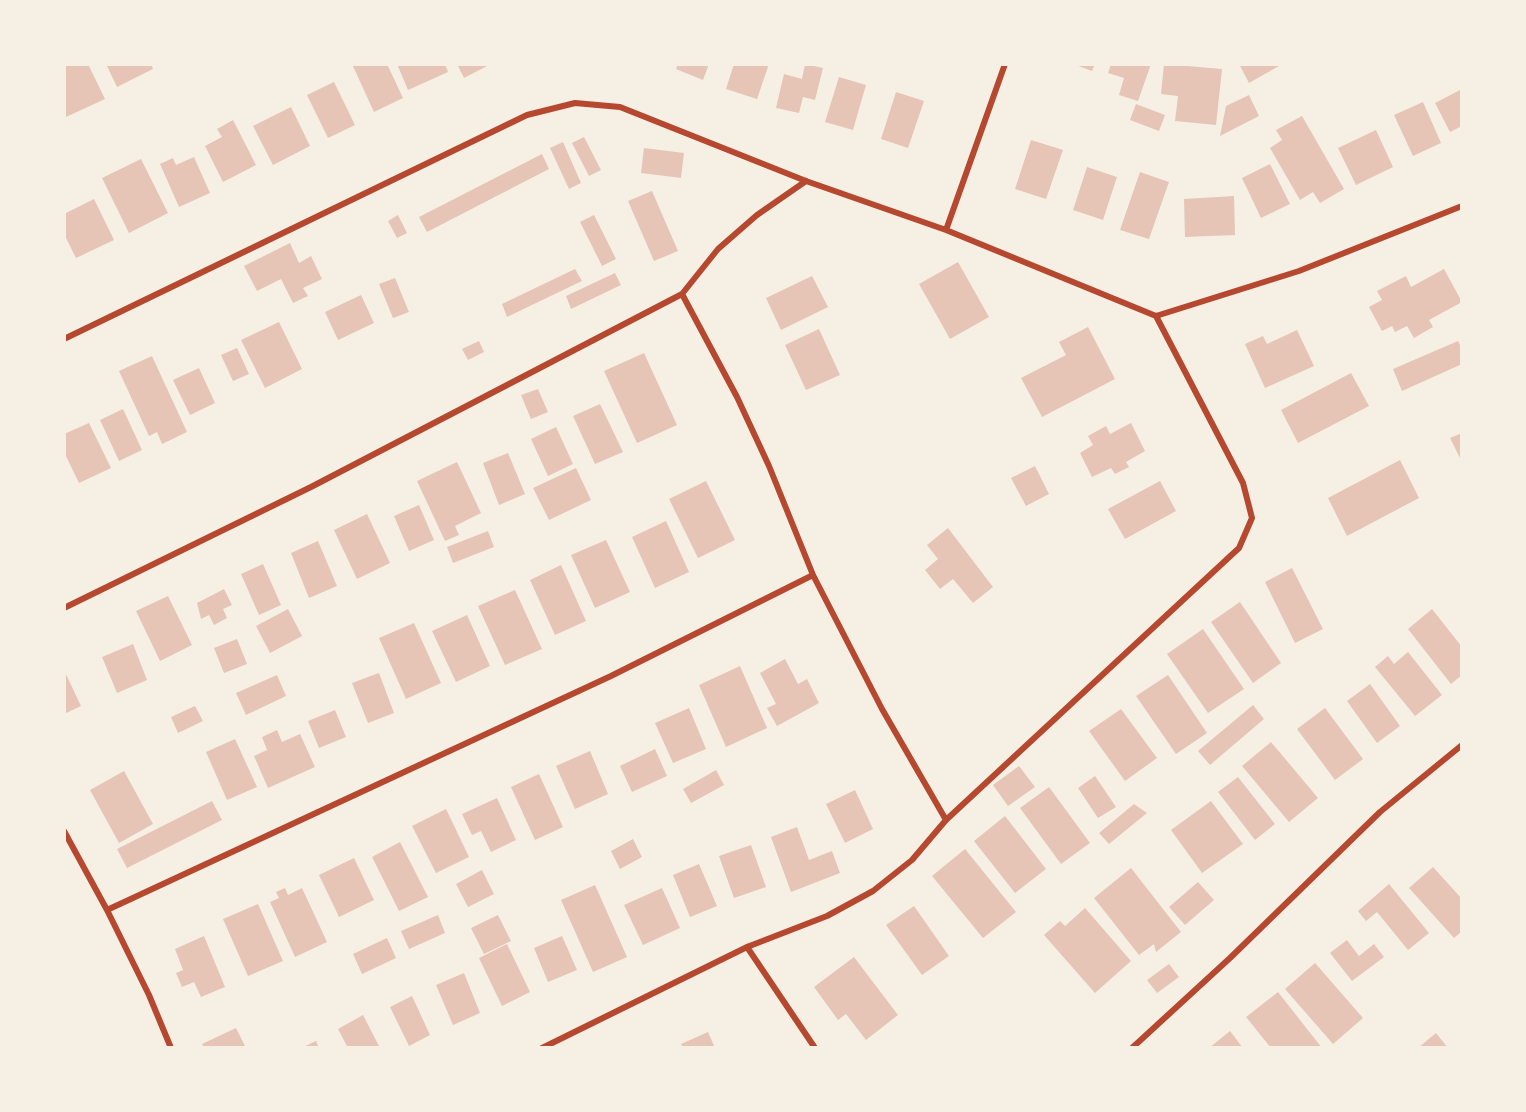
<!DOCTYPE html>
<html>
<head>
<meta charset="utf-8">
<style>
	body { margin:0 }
	#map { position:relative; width:1526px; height:1112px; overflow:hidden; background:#f6efe4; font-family:"Sofia Sans Condensed",sans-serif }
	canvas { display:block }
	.frame { position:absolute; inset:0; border:66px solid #f6efe4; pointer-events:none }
</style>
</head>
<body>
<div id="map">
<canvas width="1526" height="1112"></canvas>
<div class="frame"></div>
</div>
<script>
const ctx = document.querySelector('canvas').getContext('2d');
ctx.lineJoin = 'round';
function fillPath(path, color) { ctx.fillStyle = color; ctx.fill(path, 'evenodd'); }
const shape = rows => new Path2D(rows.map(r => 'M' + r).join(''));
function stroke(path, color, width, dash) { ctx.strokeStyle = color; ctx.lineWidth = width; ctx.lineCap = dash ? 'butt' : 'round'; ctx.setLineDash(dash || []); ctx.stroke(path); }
fillPath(shape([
	[64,64,88,64,105,99,66,117],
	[106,64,151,64,153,69,117,87],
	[352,64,387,64,403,98,374,112],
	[397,64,445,64,448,72,408,90],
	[457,64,491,64,464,78],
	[678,64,709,64,703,80,676,69],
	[734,64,769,64,757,99,726,89],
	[805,64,823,68,815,100,803,97,799,113,776,108,784,74,802,79],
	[1073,64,1095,64,1092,71],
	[1111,64,1151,64,1138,101,1119,95,1124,78,1108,73],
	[1164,64,1222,69,1216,125,1175,121,1178,96,1161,94],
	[1239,64,1278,64,1279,66,1249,83],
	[839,77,866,85,853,130,825,122],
	[334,82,355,125,328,138,307,95],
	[1462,89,1462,126,1450,132,1435,103],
	[896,92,924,101,908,148,881,139],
	[1249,95,1259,116,1220,136,1226,106],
	[1423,102,1441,143,1413,156,1394,115],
	[1136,104,1165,115,1159,131,1130,120],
	[291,107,310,146,273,165,253,126],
	[1302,116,1344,189,1320,203,1313,192,1300,200,1270,148,1282,140,1276,130],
	[233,120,256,165,223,182,205,146,222,137,217,129],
	[1376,130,1393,167,1356,185,1338,148],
	[584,137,601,170,589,176,572,143],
	[1031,140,1063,150,1046,199,1015,189],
	[563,142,581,183,569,189,550,148],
	[644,148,684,153,681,178,641,173],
	[542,154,549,169,427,232,419,217],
	[194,157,210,193,179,207,160,164,173,158,176,165],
	[141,159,168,213,129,233,102,178],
	[1270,164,1290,204,1261,218,1242,178],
	[1087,167,1117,177,1103,220,1073,210],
	[1140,172,1169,182,1149,239,1120,230],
	[652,191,678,251,654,261,628,201],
	[1234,196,1235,235,1185,237,1184,199],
	[94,199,114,240,76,258,64,234,64,214],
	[398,215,407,233,397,238,388,221],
	[594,215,616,259,602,266,580,222],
	[290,243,299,263,311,256,322,279,303,288,308,296,293,303,281,279,257,291,244,266],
	[958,262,989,317,950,339,919,284],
	[575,269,582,281,507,317,502,304],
	[1444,269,1462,302,1429,320,1433,327,1414,338,1407,326,1395,332,1392,326,1382,331,1369,307,1382,300,1377,291,1406,276,1411,287],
	[615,273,621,285,571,309,566,296],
	[812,276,828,307,781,330,766,298],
	[395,278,409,312,393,318,379,284],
	[361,295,374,323,338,340,325,312],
	[279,322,302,369,265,388,241,340],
	[1088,327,1115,379,1042,417,1021,378,1066,355,1059,342],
	[819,329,840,375,806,390,785,345],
	[1297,330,1314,366,1265,388,1245,344,1263,336,1267,344],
	[479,341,484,352,468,360,462,349],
	[1458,341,1462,349,1462,364,1402,391,1393,369],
	[237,348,249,374,233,381,221,355],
	[644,353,677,425,637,443,604,371],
	[152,356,187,432,162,444,157,432,149,436,119,371],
	[199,368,215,403,190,415,173,380],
	[1351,373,1369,406,1298,443,1281,410],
	[538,389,548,412,531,419,521,395],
	[600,404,623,452,595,464,573,416],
	[123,409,142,450,119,461,100,420],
	[89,423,111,468,79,483,64,452,64,434],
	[1131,423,1145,451,1126,462,1129,467,1115,474,1111,468,1092,477,1080,453,1093,445,1088,436,1106,426,1110,434],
	[556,427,573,464,548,476,531,439],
	[1462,433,1462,462,1450,438],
	[508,453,525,494,499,505,483,463],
	[1400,460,1419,498,1347,536,1328,498],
	[457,462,481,513,455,526,459,535,445,541,417,481],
	[1035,466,1049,494,1026,506,1011,478],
	[576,468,591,500,549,520,533,488],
	[706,481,735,540,698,558,669,499],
	[1160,481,1176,511,1125,539,1108,509],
	[419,505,434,540,409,551,394,516],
	[367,514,390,563,357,579,334,530],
	[666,521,689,572,655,588,632,537],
	[948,528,993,587,973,603,953,579,940,589,925,570,938,559,927,545],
	[488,531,494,547,453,563,447,547],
	[606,540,630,592,595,608,571,555],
	[318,541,337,586,309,598,291,553],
	[263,564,281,605,259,615,241,574],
	[561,565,586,621,555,635,530,580],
	[1292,568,1323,629,1295,643,1265,582],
	[224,589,232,605,223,609,227,618,214,625,209,615,201,619,197,603],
	[515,590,542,649,505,665,478,606],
	[168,596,192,645,160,661,136,611],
	[1240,602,1281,663,1253,683,1211,622],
	[288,609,302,636,270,653,256,626],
	[1432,609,1462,647,1462,675,1451,684,1408,629],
	[467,615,490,666,456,682,432,631],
	[414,623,441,683,406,699,379,638],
	[1203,629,1244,689,1208,713,1167,654],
	[237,639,247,664,224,673,214,648],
	[133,644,147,680,117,693,102,657],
	[1408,652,1442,695,1415,716,1375,667,1388,656,1394,664],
	[785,659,798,684,807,679,819,703,777,726,767,708,776,704,760,673],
	[740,666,767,728,726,747,699,685],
	[64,670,81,706,64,714],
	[379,673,394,713,368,723,352,683],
	[277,675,286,696,246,715,236,693],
	[1168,675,1207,733,1176,754,1136,696],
	[1370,684,1400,726,1377,743,1347,701],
	[1253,705,1264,719,1210,765,1198,751],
	[195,706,203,721,178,733,171,717],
	[689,708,706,749,673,763,655,723],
	[1325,708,1363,759,1335,780,1297,729],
	[1121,709,1157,758,1125,781,1089,731],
	[335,710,346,737,319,748,308,721],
	[277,730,282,742,300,734,315,767,268,788,254,756,267,750,262,737],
	[235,739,257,787,227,800,206,752],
	[1271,742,1318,798,1289,822,1242,766],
	[655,749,667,776,632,792,620,766],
	[590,751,608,794,575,809,556,766],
	[1019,766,1035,787,1008,806,993,785],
	[716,770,724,785,691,803,683,789],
	[124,771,153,824,119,843,90,790],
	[539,774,563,827,535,840,511,787],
	[1095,776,1116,807,1098,818,1078,788],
	[1238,777,1275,824,1255,840,1218,792],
	[1049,787,1090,843,1061,864,1020,808],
	[855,790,873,829,845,843,826,804],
	[497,798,516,840,491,852,481,831,472,835,462,814],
	[212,801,222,820,127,868,117,849],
	[1211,801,1243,844,1202,873,1171,830],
	[1134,804,1147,813,1109,844,1099,833],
	[446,809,469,857,436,873,412,826],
	[1005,816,1046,869,1015,893,974,841],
	[797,827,809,860,832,851,840,873,791,892,771,837],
	[633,839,642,857,620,869,611,851],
	[400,842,428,897,399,911,372,857],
	[751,845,766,887,734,898,719,856],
	[965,849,1016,912,983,938,932,876],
	[354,858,374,900,339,917,319,875],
	[699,864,717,906,690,917,673,875],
	[1433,867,1462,899,1462,931,1454,938,1409,888],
	[1131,868,1181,932,1156,952,1154,944,1139,955,1094,898],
	[482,870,494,894,468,907,456,884],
	[1198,882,1214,900,1185,925,1169,907],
	[1389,884,1429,933,1408,950,1377,912,1366,921,1358,911],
	[595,885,627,957,593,972,561,900],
	[285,888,288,895,302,888,327,942,295,957,270,902,279,898,276,892],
	[662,888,680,928,643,945,624,905],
	[258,904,283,961,248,976,223,919],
	[914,906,949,956,922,975,886,925],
	[1085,908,1131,961,1095,993,1044,935,1060,921,1065,926],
	[438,915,445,933,409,949,401,931],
	[498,915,511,941,484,954,471,928],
	[204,936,225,987,201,997,194,982,182,987,176,973,183,970,175,949],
	[562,936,577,970,548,982,534,948],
	[387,938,396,958,362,974,353,954],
	[1347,940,1359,956,1374,944,1384,957,1352,981,1330,953],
	[507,944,530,992,502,1006,479,958],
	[854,957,898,1015,866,1040,846,1014,838,1020,814,987],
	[1315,963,1363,1018,1333,1044,1285,989],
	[1169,964,1179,977,1157,993,1147,980],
	[464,973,480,1013,453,1025,436,985],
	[1278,992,1322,1048,1271,1048,1246,1017],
	[412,996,430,1035,409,1046,390,1007],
	[363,1015,380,1048,348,1048,338,1029],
	[236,1028,246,1048,204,1048,202,1044],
	[1230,1031,1243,1048,1209,1048],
	[708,1032,715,1048,683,1048,681,1044],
	[1436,1033,1448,1048,1418,1048],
	[316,1041,319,1048,301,1048]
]), '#e6c5b7');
stroke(shape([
	[946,230,1005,64],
	[682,294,737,397,769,466,813,575,882,709,946,820],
	[64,339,527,115,575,103,620,107,806,181,946,230,1156,316,1299,271,1462,206],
	[64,608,311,487,682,294,718,249,757,215,806,181],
	[64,831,107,910,149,995,171,1048],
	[107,910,611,676,813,575],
	[747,947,815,1048],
	[542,1048,747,947,827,916,873,891,912,860,946,820,1239,548,1252,518,1243,483,1156,316],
	[1132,1048,1230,958,1380,812,1462,745]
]), '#b5482f', 6);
</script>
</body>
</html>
